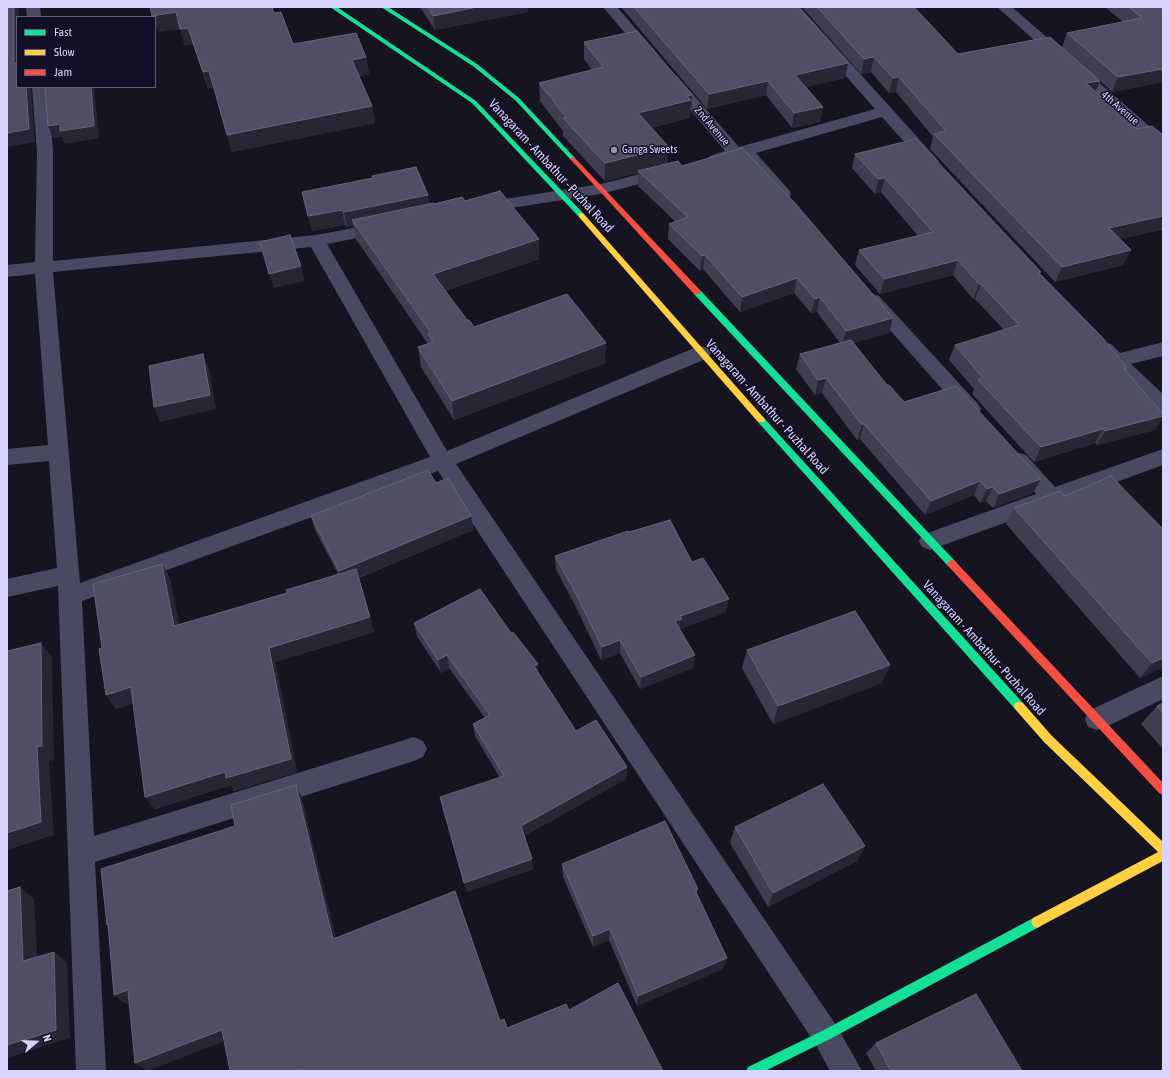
<!DOCTYPE html>
<html>
<head>
<meta charset="utf-8">
<style>
	body { margin:0 }
	#map { position:relative; width:1170px; height:1078px; overflow:hidden; background:#161421; font-family:"Asap Condensed",sans-serif }
	canvas { display:block }
	.frame { position:absolute; inset:0; border:8px solid #d9d4ff; pointer-events:none }
	.legend { position:absolute; left:16px; top:16px; width:140px; height:72px; box-sizing:border-box; background:#130f26; border:1px solid #625e7d; margin:0; padding:5px 7px; list-style:none; font-size:12px; color:#d9d4ff }
	.legend li { display:flex; align-items:center; gap:8px; height:20px }
	.legend b { width:20px; border:1px solid #625e7d }
	.north { position:absolute; left:16px; top:1022px; width:40px; height:40px; -webkit-text-stroke:3px #130f26; paint-order:stroke; rotate:71deg; font-size:11px; font-weight:700; line-height:16px; text-align:center; color:#d9d4ff }
	.north::after { content:''; display:block; margin:auto; width:14px; height:18px; background:#d9d4ff; clip-path:polygon(50% 0,100% 100%,50% 72%,0 100%) }
</style>
</head>
<body>
<div id="map">
<canvas width="1170" height="1078"></canvas>
<div class="frame"></div>
<ul class="legend">
<li><b style="height:5px;background:#16e098"></b>Fast</li>
<li><b style="height:5px;background:#ffcf43"></b>Slow</li>
<li><b style="height:5px;background:#f24e42"></b>Jam</li>
</ul>
<div class="north">N</div>
</div>
<script>
const ctx = document.querySelector('canvas').getContext('2d');
ctx.lineJoin = 'round';
const shape = rows => new Path2D(rows.map(r => 'M' + r).join(''));
function fillPath(path, color) { ctx.fillStyle = color; ctx.fill(path, 'evenodd'); }
function stroke(path, color, width, dash) { ctx.strokeStyle = color; ctx.lineWidth = width; ctx.lineCap = dash ? 'butt' : 'round'; ctx.setLineDash(dash || []); ctx.stroke(path); }
function drawText(font, color, halo, rows, align = 'center') {
  ctx.font = font + ' "Asap Condensed",sans-serif'; ctx.lineWidth = 3; ctx.setLineDash([]); ctx.textBaseline = 'middle'; ctx.strokeStyle = halo; ctx.fillStyle = color; for (const [text, x, y, turn = 0] of rows) {
    ctx.save(); ctx.translate(x, y); ctx.rotate((+turn || 0) * Math.PI / 180); ctx.textAlign = isNaN(turn) ? turn : align; if (halo) ctx.strokeText(text, 0, 0); ctx.fillText(text, 0, 0); ctx.restore();
  }
}
fillPath(shape([
	[26,7,40,7,41,17,27,17,26,7],
	[603,7,617,7,656,52,658,55,656,58,646,58,603,7],
	[785,7,800,7,937,159,939,162,937,165,931,167,925,165,882,117,756,153,789,190,791,194,789,198,783,199,777,198,742,157,716,164,710,162,708,159,710,156,725,151,667,82,664,79,667,76,677,76,739,147,875,109,785,7],
	[997,7,1012,7,1163,138,1163,151,1157,149,997,7],
	[32,87,48,87,53,152,53,261,316,235,390,221,396,222,399,226,396,230,327,244,447,451,694,348,701,346,708,348,711,353,708,358,456,464,836,1025,862,1071,830,1071,816,1045,438,471,82,601,94,836,414,737,423,741,427,749,423,757,414,761,95,862,106,1071,76,1071,58,586,7,597,7,579,57,568,49,461,7,465,7,449,48,445,35,274,7,277,7,265,35,262,37,152,32,87],
	[311,247,430,457,80,583,53,272,311,247],
	[667,167,673,169,675,172,673,175,601,194,479,213,473,212,471,208,473,204,479,203,601,184,667,167],
	[873,294,879,296,978,404,981,409,978,414,971,416,964,414,867,304,864,300,867,296,873,294],
	[1104,342,1111,344,1120,353,1163,342,1163,356,1131,364,1163,394,1163,413,1156,411,1097,354,1094,349,1097,344,1104,342],
	[1163,449,1163,465,930,550,922,547,919,541,922,535,1036,494,1012,467,1009,461,1012,455,1019,453,1026,455,1055,487,1163,449],
	[1163,676,1163,699,1106,727,1097,730,1088,727,1085,719,1088,711,1163,676]
]), '#4a4962');
fillPath(shape([
	[330,7,337,7,476,101,583,213,583,217,579,217,472,103,330,7],
	[381,7,388,7,477,64,519,98,575,158,575,160,571,160,515,100,473,66,381,7],
	[694,290,700,290,955,561,957,564,955,567,949,567,694,294,694,290],
	[761,417,764,418,1023,703,1024,706,1023,709,1019,710,1015,709,758,422,757,420,758,418,761,417],
	[1037,916,1041,918,1043,922,1041,926,830,1039,765,1071,746,1071,748,1067,822,1031,1037,916]
]), '#16e098');
fillPath(shape([
	[579,213,583,213,764,418,765,420,764,422,758,422,579,217,579,213],
	[1019,702,1023,703,1052,736,1163,842,1163,861,1037,928,1033,926,1031,922,1033,918,1158,852,1044,742,1015,709,1014,706,1015,703,1019,702]
]), '#ffcf43');
fillPath(shape([
	[573,157,575,158,700,290,700,294,694,294,571,160,570,159,573,157],
	[952,560,955,561,1163,783,1163,795,1159,793,949,567,947,564,949,561,952,560]
]), '#f24e42');
fillPath(shape([
	[420,7,530,7,528,7,528,12,435,30],
	[621,7,798,7,848,63,845,78,806,87,823,107,820,122,792,128,766,95,707,109],
	[802,7,914,7,958,54,1062,47,1067,33,1123,22,1105,7,1163,7,1163,82,1112,92,1100,81,1096,92,1136,129,1163,135,1163,232,1161,230,1120,239,1131,250,1123,265,1055,282,930,149,933,137,896,92,889,93,871,72,861,74],
	[274,13,293,44,366,57,369,74,359,76,372,106,375,123,232,152,214,87,208,89,193,44,185,46,180,29,158,32],
	[584,42,692,95,691,113,690,113,689,118,651,128,669,147,667,164,682,166,889,333,853,343,887,385,904,402,1033,493,993,508,986,501,980,503,974,495,925,515,860,439,857,440,822,393,815,395,796,369,800,354,840,343,817,312,811,313,794,293,740,312,703,269,700,271,668,239,669,224,676,222,638,186,638,173,605,181,563,136,563,131,540,101,539,83,592,70,584,59],
	[855,154,1040,274,1125,371,1155,430,1097,445,1095,443,1034,462,972,394,974,389,949,360,955,345,1004,330,975,299,973,299,953,275,880,294,855,265,859,250,918,236,881,192,875,194,852,168],
	[372,176,428,195,429,204,434,204,465,201,539,239,539,259,445,291,467,320,474,327,605,363,454,420,421,367,418,347,428,344,356,239,353,226,347,227,345,225,312,231,302,192,373,178],
	[436,483,471,516,473,530,359,578,374,632,275,662,297,772,234,791,231,785,155,809,145,797,133,703,116,709,106,695,102,648,162,564,170,579,179,625,287,593,338,574,315,530,311,516],
	[1065,496,1163,529,1163,667,1140,678,1006,524,1014,508],
	[629,532,692,562,726,612,680,629,680,630,693,668,640,689,620,653,601,660,575,605,556,570,555,556],
	[414,623,538,673,576,731,627,767,626,779,524,836,533,869,467,892,440,797,500,778,475,736,473,724,485,718,449,668,441,673,417,636],
	[747,650,890,665,882,683,773,724,742,668],
	[1163,703,1163,749,1141,724,1157,706],
	[735,827,865,846,857,861,768,907,730,843],
	[562,864,698,889,697,894,723,969,637,1006,609,940,593,947,563,877],
	[876,1043,1022,1071,876,1071,866,1053]
]), '#403d50');
fillPath(shape([
	[14,7,17,7,19,10,19,17,17,17,17,69,14,63],
	[477,7,530,7,528,7,528,12,435,30,433,16],
	[176,12,181,28,158,32,155,24,155,17,153,17,152,16],
	[188,28,193,44,185,46,180,29],
	[366,57,369,74,355,76,352,60],
	[874,57,871,72,861,74,864,59],
	[848,63,845,78,793,90,795,75],
	[1163,69,1163,82,1112,92,1118,77],
	[209,71,214,87,208,89,203,72],
	[899,77,896,92,889,93,893,78],
	[768,81,766,95,707,109,709,94],
	[1100,81,1094,95,1086,83],
	[26,87,31,87,35,142,7,147,7,133],
	[91,87,94,87,99,138,65,144,62,137,53,138,48,126],
	[692,95,691,113,690,113,689,118,637,131,638,113,687,96],
	[372,106,375,123,232,152,227,135],
	[823,107,820,122,792,128,794,113],
	[669,147,667,165,638,171,638,173,605,181,605,163],
	[885,178,881,192,875,194,878,179],
	[428,195,430,210,352,220,353,226,347,227,344,212],
	[342,210,345,225,312,231,308,216],
	[1163,216,1163,226,1161,230,1102,243,1109,228],
	[539,239,539,259,436,294,433,274],
	[1131,250,1123,265,1055,282,1062,267],
	[705,255,703,269,700,271,702,256],
	[958,260,953,275,880,294,884,279],
	[301,266,305,281,274,288,269,274],
	[797,278,794,293,740,312,742,297],
	[979,284,981,284,975,299,973,299],
	[820,297,817,312,811,313,815,299],
	[893,318,889,333,842,346,846,331],
	[606,343,605,363,454,420,452,401],
	[203,354,209,369,216,409,160,422,154,407],
	[826,378,822,393,815,395,818,380],
	[1163,416,1163,417,1155,430,1097,445,1105,431],
	[864,424,860,439,857,440,862,425],
	[1103,429,1095,443,1034,462,1041,447],
	[1041,479,1033,493,993,508,999,494],
	[980,481,974,495,925,515,931,501],
	[993,487,986,501,980,503,987,489],
	[471,516,473,530,343,584,339,571],
	[162,564,170,579,182,641,174,626],
	[729,599,726,612,680,629,680,632,675,621,680,616],
	[370,617,374,632,275,662,297,772,234,791,231,785,155,809,145,797,225,772,269,648],
	[620,640,620,653,601,660,602,647],
	[41,643,52,658,54,760,49,761,54,835,7,850,7,833,37,747],
	[447,655,449,668,441,673,438,660],
	[695,655,693,668,640,689,641,677],
	[1163,658,1163,667,1140,678,1152,663],
	[538,664,538,676,534,666],
	[890,665,882,683,773,724,778,706],
	[131,687,140,701,116,709,106,695],
	[627,767,626,779,522,837,521,826],
	[296,785,302,798,339,950,333,939],
	[865,846,857,861,768,907,773,893],
	[532,859,533,869,467,892,464,883],
	[20,887,34,899,38,971,23,961],
	[610,929,609,940,593,947,593,936],
	[54,952,67,962,70,1038,7,1058,7,1045],
	[727,958,723,969,637,1006,638,996],
	[128,990,140,1000,126,1004,114,995],
	[222,1030,231,1039,147,1071,135,1063]
]), '#282635');
const building = shape([
	[7,7,14,7,14,63,17,63,17,87,26,87,29,129,7,133,7,7],
	[150,7,272,7,274,13,281,12,293,44,356,33,366,57,352,60,372,106,227,135,209,71,203,72,188,28,180,29,176,12,152,16,150,7],
	[428,7,477,7,433,16,428,7],
	[634,7,798,7,848,63,795,75,823,107,794,113,768,81,709,94,634,7],
	[817,7,914,7,958,54,1050,37,1100,81,1086,83,1136,129,1152,126,1163,135,1163,216,1109,228,1131,250,1062,267,934,134,946,131,899,77,893,78,874,57,864,59,817,7],
	[1129,7,1163,7,1163,69,1118,77,1067,33,1142,18,1129,7],
	[637,31,692,95,687,96,691,100,638,113,669,147,605,163,563,118,566,117,539,83,603,67,584,42,637,31],
	[45,87,91,87,94,126,60,131,60,124,48,126,45,87],
	[916,139,1041,272,1039,273,1102,337,1127,368,1124,369,1163,414,1163,416,1105,431,1103,429,1041,447,978,380,983,378,955,345,1019,325,981,284,979,284,958,260,884,279,859,250,933,232,885,178,878,179,855,154,916,139],
	[742,148,795,203,893,318,846,331,820,297,815,299,797,278,742,297,705,255,702,256,669,224,688,217,638,171,678,161,682,166,742,148],
	[416,167,428,195,344,212,342,210,308,216,302,192,373,178,372,176,416,167],
	[500,191,539,239,433,274,467,320,469,320,474,327,567,294,606,343,452,401,418,347,433,342,428,334,431,333,352,220,433,203,434,204,462,197,465,201,500,191],
	[290,235,301,266,269,274,260,242,290,235],
	[851,340,887,385,889,385,904,402,956,386,1041,479,999,494,993,487,987,489,980,481,931,501,864,424,862,425,826,378,818,380,800,354,851,340],
	[203,354,210,395,154,407,149,366,203,354],
	[428,470,436,483,448,478,471,516,339,571,311,516,428,470],
	[1111,476,1163,529,1163,658,1152,663,1014,508,1060,491,1065,496,1111,476],
	[670,520,692,562,703,558,729,599,680,616,682,619,675,621,695,655,641,677,620,640,602,647,575,592,555,556,628,531,629,532,670,520],
	[162,564,174,626,287,593,286,590,356,569,370,617,269,648,291,759,226,778,225,772,145,797,131,687,106,695,99,649,102,648,93,584,162,564],
	[480,589,511,633,513,632,538,664,534,666,576,731,596,720,627,767,521,826,532,859,464,883,440,797,504,776,473,724,490,715,447,655,438,660,414,623,480,589],
	[855,611,890,665,778,706,747,650,855,611],
	[41,643,42,746,37,747,41,822,7,833,7,651,41,643],
	[1163,703,1163,713,1157,706,1163,703],
	[823,784,865,846,773,893,735,827,823,784],
	[296,785,333,939,455,891,500,1021,504,1019,507,1028,566,1004,569,1010,618,983,663,1071,302,1071,302,1069,297,1071,230,1071,222,1030,135,1063,128,990,114,995,108,924,107,925,101,869,235,826,231,805,296,785],
	[665,821,698,889,695,890,727,958,638,996,610,929,593,936,562,864,665,821],
	[20,887,23,961,54,952,56,1030,7,1045,7,891,20,887],
	[976,994,1022,1071,891,1071,876,1043,976,994]
]);
fillPath(building, '#504e63');
stroke(building, '#66637b', 1);
for (const [x, y, r, color] of [
	[614,150,4,"#9591b1"]
]) { const dot = new Path2D(); dot.arc(x, y, r, 0, 2 * Math.PI); ctx.fillStyle = color; ctx.fill(dot); stroke(dot, '#130f26', 1.5); }
drawText('11px', '#d9d4ff', '#130f26', [
	["4th Avenue",1120,108,41],
	["2nd Avenue",712,126,49]
]);
drawText('11px', '#d9d4ff', '#130f26', [
	["Ganga Sweets",622,150]
], 'left');
drawText('13px', '#d9d4ff', '#130f26', [
	["Vanagaram - Ambathur - Puzhal Road",551,166,47],
	["Vanagaram - Ambathur - Puzhal Road",767,407,48],
	["Vanagaram - Ambathur - Puzhal Road",984,648,48]
]);
</script>
</body>
</html>
